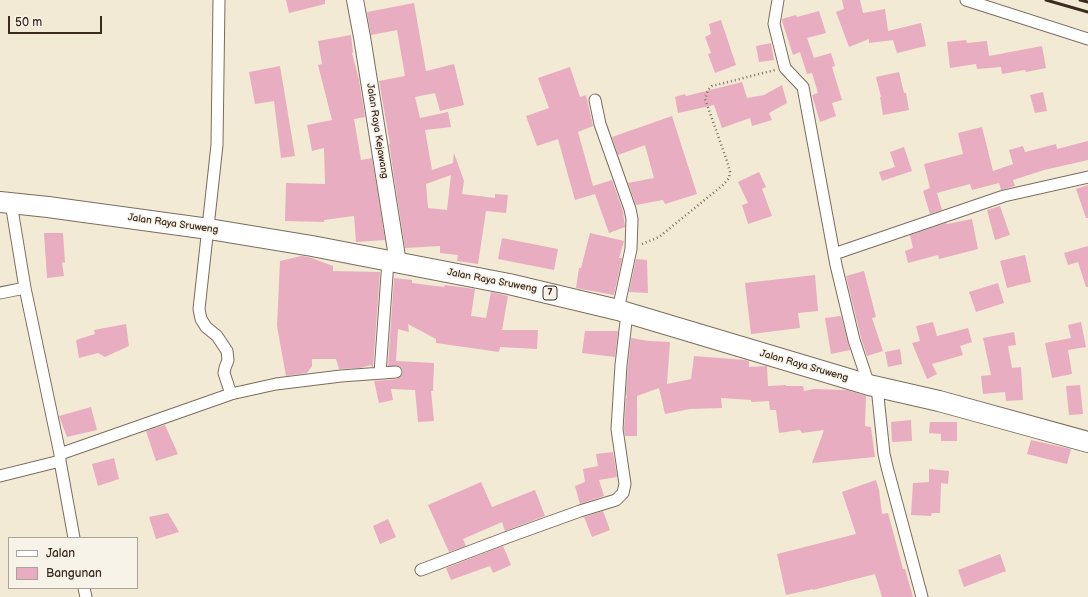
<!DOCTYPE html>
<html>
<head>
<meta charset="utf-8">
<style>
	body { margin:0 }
	#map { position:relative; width:1088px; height:597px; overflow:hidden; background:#f2ead4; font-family:"Balsamiq Sans",sans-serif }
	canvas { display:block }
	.legend { position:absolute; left:8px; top:537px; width:130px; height:52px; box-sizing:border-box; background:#f7f3e8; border:1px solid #aca397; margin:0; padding:5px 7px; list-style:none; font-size:12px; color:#3b2a1e }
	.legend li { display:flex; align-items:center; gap:8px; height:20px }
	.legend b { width:20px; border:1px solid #aca397 }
	.scale { position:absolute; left:8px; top:16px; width:94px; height:18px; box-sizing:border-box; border:2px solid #3b2a1e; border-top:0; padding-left:5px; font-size:12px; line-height:14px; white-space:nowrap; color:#3b2a1e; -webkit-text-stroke:3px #f7f3e8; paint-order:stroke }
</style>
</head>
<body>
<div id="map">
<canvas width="1088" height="597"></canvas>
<ul class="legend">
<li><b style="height:5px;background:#fff"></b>Jalan</li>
<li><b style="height:11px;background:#e9adc1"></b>Bangunan</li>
</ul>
<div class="scale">50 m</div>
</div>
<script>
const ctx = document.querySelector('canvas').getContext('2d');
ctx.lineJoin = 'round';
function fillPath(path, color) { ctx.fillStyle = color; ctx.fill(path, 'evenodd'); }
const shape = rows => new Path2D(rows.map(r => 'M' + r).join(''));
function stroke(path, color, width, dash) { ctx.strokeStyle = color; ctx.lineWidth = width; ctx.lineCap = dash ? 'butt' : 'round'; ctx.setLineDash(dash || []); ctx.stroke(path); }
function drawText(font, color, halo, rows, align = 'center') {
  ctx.font = font + ' "Balsamiq Sans",sans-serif'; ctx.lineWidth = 3; ctx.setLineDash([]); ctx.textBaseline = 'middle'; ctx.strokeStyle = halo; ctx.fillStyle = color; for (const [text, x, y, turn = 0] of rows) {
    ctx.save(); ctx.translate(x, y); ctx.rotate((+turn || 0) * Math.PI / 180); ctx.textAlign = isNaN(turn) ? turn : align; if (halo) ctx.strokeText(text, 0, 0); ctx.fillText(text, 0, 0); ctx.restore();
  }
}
fillPath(shape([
	[286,0,325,0,325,4,289,13],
	[842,0,860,0,863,13,885,9,888,31,921,23,926,46,897,53,893,40,869,43,869,39,849,47,836,12,844,9],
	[414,3,426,71,454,64,464,105,440,111,435,93,415,97,420,118,448,112,451,127,425,130,432,170,453,163,454,153,464,181,462,194,495,198,495,194,508,195,506,213,486,211,478,264,457,261,458,255,440,253,440,246,405,248,389,144,390,144,379,81,405,76,397,30,371,35,367,12],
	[451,175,447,210,428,208,426,184],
	[819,11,826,33,807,38,814,58,831,53,835,66,832,67,842,100,832,103,836,116,820,122,812,95,818,93,812,73,807,74,800,52,793,55,782,21,782,19,796,15,797,17],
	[721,20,736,65,715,73,708,54,711,53,705,37,711,34,709,24],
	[351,35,353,52,352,53,359,80,365,117,354,119,361,160,372,158,385,240,356,242,354,216,324,220,324,222,285,221,286,183,325,184,324,148,312,151,307,125,332,120,318,65,322,64,318,41],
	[966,40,967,43,987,41,989,56,1042,46,1046,68,1026,72,1025,70,1002,74,1001,67,977,69,976,64,950,68,947,42],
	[771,43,774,60,759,62,756,46],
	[280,66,295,156,281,158,274,101,255,104,249,72],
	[570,67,580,97,586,95,593,126,578,132,593,186,612,180,623,211,625,227,609,233,595,194,575,200,558,139,537,146,526,116,549,108,538,78],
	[899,72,904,93,906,93,909,110,883,115,880,97,881,97,876,77],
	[742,82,747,98,764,95,782,85,787,103,769,113,772,120,752,126,750,118,722,128,714,105,678,113,675,97,685,94,686,96],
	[1043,92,1047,111,1035,113,1030,95],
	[672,116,697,194,665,204,663,200,636,205,628,183,654,178,645,145,618,155,612,137],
	[982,127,993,171,1013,164,1009,150,1023,146,1025,152,1056,144,1057,149,1088,141,1088,160,1044,170,1013,180,1015,186,1001,190,999,183,972,190,970,184,937,193,942,210,930,214,923,191,930,188,924,164,963,154,958,133],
	[904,147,912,171,882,181,879,172,895,167,890,152],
	[759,172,766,187,762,189,772,216,748,224,742,205,748,203,738,182],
	[1088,185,1088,218,1086,218,1076,189],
	[1000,206,1010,235,995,240,987,210],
	[972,219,978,249,939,259,938,255,908,263,905,251,913,248,910,235,946,223,947,224],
	[44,233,63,233,65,263,62,262,64,276,47,278],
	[590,233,624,241,619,258,622,258,614,295,576,288,579,268,581,268],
	[502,238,558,249,554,270,498,259],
	[1088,246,1088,287,1086,287,1078,262,1068,265,1064,253],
	[1025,255,1031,282,1007,288,1000,261],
	[301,256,309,257,333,266,333,271,380,272,373,367,372,367,371,365,360,368,339,369,336,359,312,359,312,366,307,373,286,376,277,326,280,261],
	[636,259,647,260,648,293,629,292],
	[864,271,876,317,872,318,883,351,867,356,861,338,846,276],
	[815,275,818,311,798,313,800,328,751,334,745,283],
	[394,278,412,280,412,283,444,287,445,285,475,289,471,316,486,318,491,292,508,296,502,330,538,330,537,349,500,347,499,352,436,343,436,339,408,324,409,332,398,329,396,361,434,363,433,391,431,391,434,421,418,422,415,390,391,389,393,400,379,403,374,381,397,379,402,375,403,372,402,368,399,366,388,366],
	[998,283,1004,303,976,312,969,292],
	[841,316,850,350,831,354,825,318],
	[933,322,937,336,968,328,972,342,960,346,963,355,932,364,937,374,927,379,912,343,920,341,916,326],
	[1081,322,1086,347,1068,350,1072,374,1052,378,1045,343,1071,338,1068,325],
	[126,324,129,346,105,357,98,353,79,358,76,340,95,334,94,330],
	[585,331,618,331,615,357,582,353],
	[1014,332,1016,345,1008,346,1012,368,1021,367,1023,400,1006,401,1005,392,983,394,981,376,991,375,983,338],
	[631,338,649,341,670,342,667,384,691,379,694,356,745,360,749,361,749,367,767,366,768,386,786,385,786,386,803,386,804,391,814,389,847,390,866,396,865,426,871,427,875,457,812,463,824,430,802,433,800,430,779,433,776,410,770,410,769,401,751,402,751,400,721,398,722,408,690,409,665,414,659,388,637,396,637,436,625,436,624,429,626,398,627,398,626,393,628,366],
	[900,349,902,364,888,367,885,352],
	[1080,385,1083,414,1069,415,1066,386],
	[91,407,97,430,67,437,59,416],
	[911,420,912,441,892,442,891,422],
	[930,422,957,422,957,441,941,441,941,434,929,433],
	[165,425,178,454,156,461,146,431],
	[1031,440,1071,449,1067,464,1027,454],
	[613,452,617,477,599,480,604,496,580,504,575,486,585,482,583,469,598,466,596,454],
	[114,458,119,479,98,486,92,464],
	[929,469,949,471,948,484,941,483,940,513,932,513,931,516,911,515,913,483,929,482],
	[876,480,879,490,882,514,888,513,903,569,905,569,913,597,882,597,875,574,813,590,813,589,786,595,777,554,856,534,842,492],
	[481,482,492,507,535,490,545,516,505,531,502,522,463,539,466,546,449,552,428,505],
	[603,511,610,530,592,537,584,517],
	[168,513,179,532,156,539,149,517],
	[388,519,396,537,380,544,373,526],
	[503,546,511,565,493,573,490,566,451,580,446,568],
	[1000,554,1006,571,964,587,958,570]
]), '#e9adc1');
const street = shape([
	[219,0,217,145,199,309,201,319,206,327,217,336,227,351,228,360,225,368,224,373,231,394],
	[778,0,774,24,785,68,803,87,836,265,854,340,869,385],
	[966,0,1088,39],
	[595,100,600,124,630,209,632,219,631,249,618,310],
	[11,203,25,288,60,454,60,461,74,538],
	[834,254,1004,196,1088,177],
	[0,293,25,288],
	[380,373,388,261],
	[877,387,884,454,887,467,922,597],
	[60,454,231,394,276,384,341,376,396,372],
	[0,476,60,461],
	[421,570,508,537,580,511,616,500,623,493,625,484,617,429,621,365,627,313],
	[84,588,86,597]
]);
const secondary = shape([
	[355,0,362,37,398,263]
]);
const highway = shape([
	[0,202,48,207,209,229,312,246,509,284,618,310,869,385,939,401,1088,442]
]);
stroke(street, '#7b6d5e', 13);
stroke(secondary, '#7b6d5e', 18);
stroke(highway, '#7b6d5e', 22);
stroke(shape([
	[642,244,659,237,723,185,729,178,730,172,727,161,705,99,708,90,712,86,775,70]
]), '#7b6d5e', 2.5, [1, 3]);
stroke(street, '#fff', 11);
stroke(secondary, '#fff', 16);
stroke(highway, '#fff', 20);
stroke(shape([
	[1046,0,1088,12],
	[1080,0,1088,2]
]), '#3b2a1e', 3);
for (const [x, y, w] of [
	[550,293,14]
]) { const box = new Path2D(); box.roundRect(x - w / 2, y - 7, w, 14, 3); ctx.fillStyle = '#f7f3e8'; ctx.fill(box); stroke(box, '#3b2a1e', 1); }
drawText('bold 9px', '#3b2a1e', null, [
	["7",550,293]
]);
drawText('10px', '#3b2a1e', '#f7f3e8', [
	["Jalan Raya Kejawang",377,131,81],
	["Jalan Raya Sruweng",173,224,8],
	["Jalan Raya Sruweng",492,281,11],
	["Jalan Raya Sruweng",804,366,16]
]);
</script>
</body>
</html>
